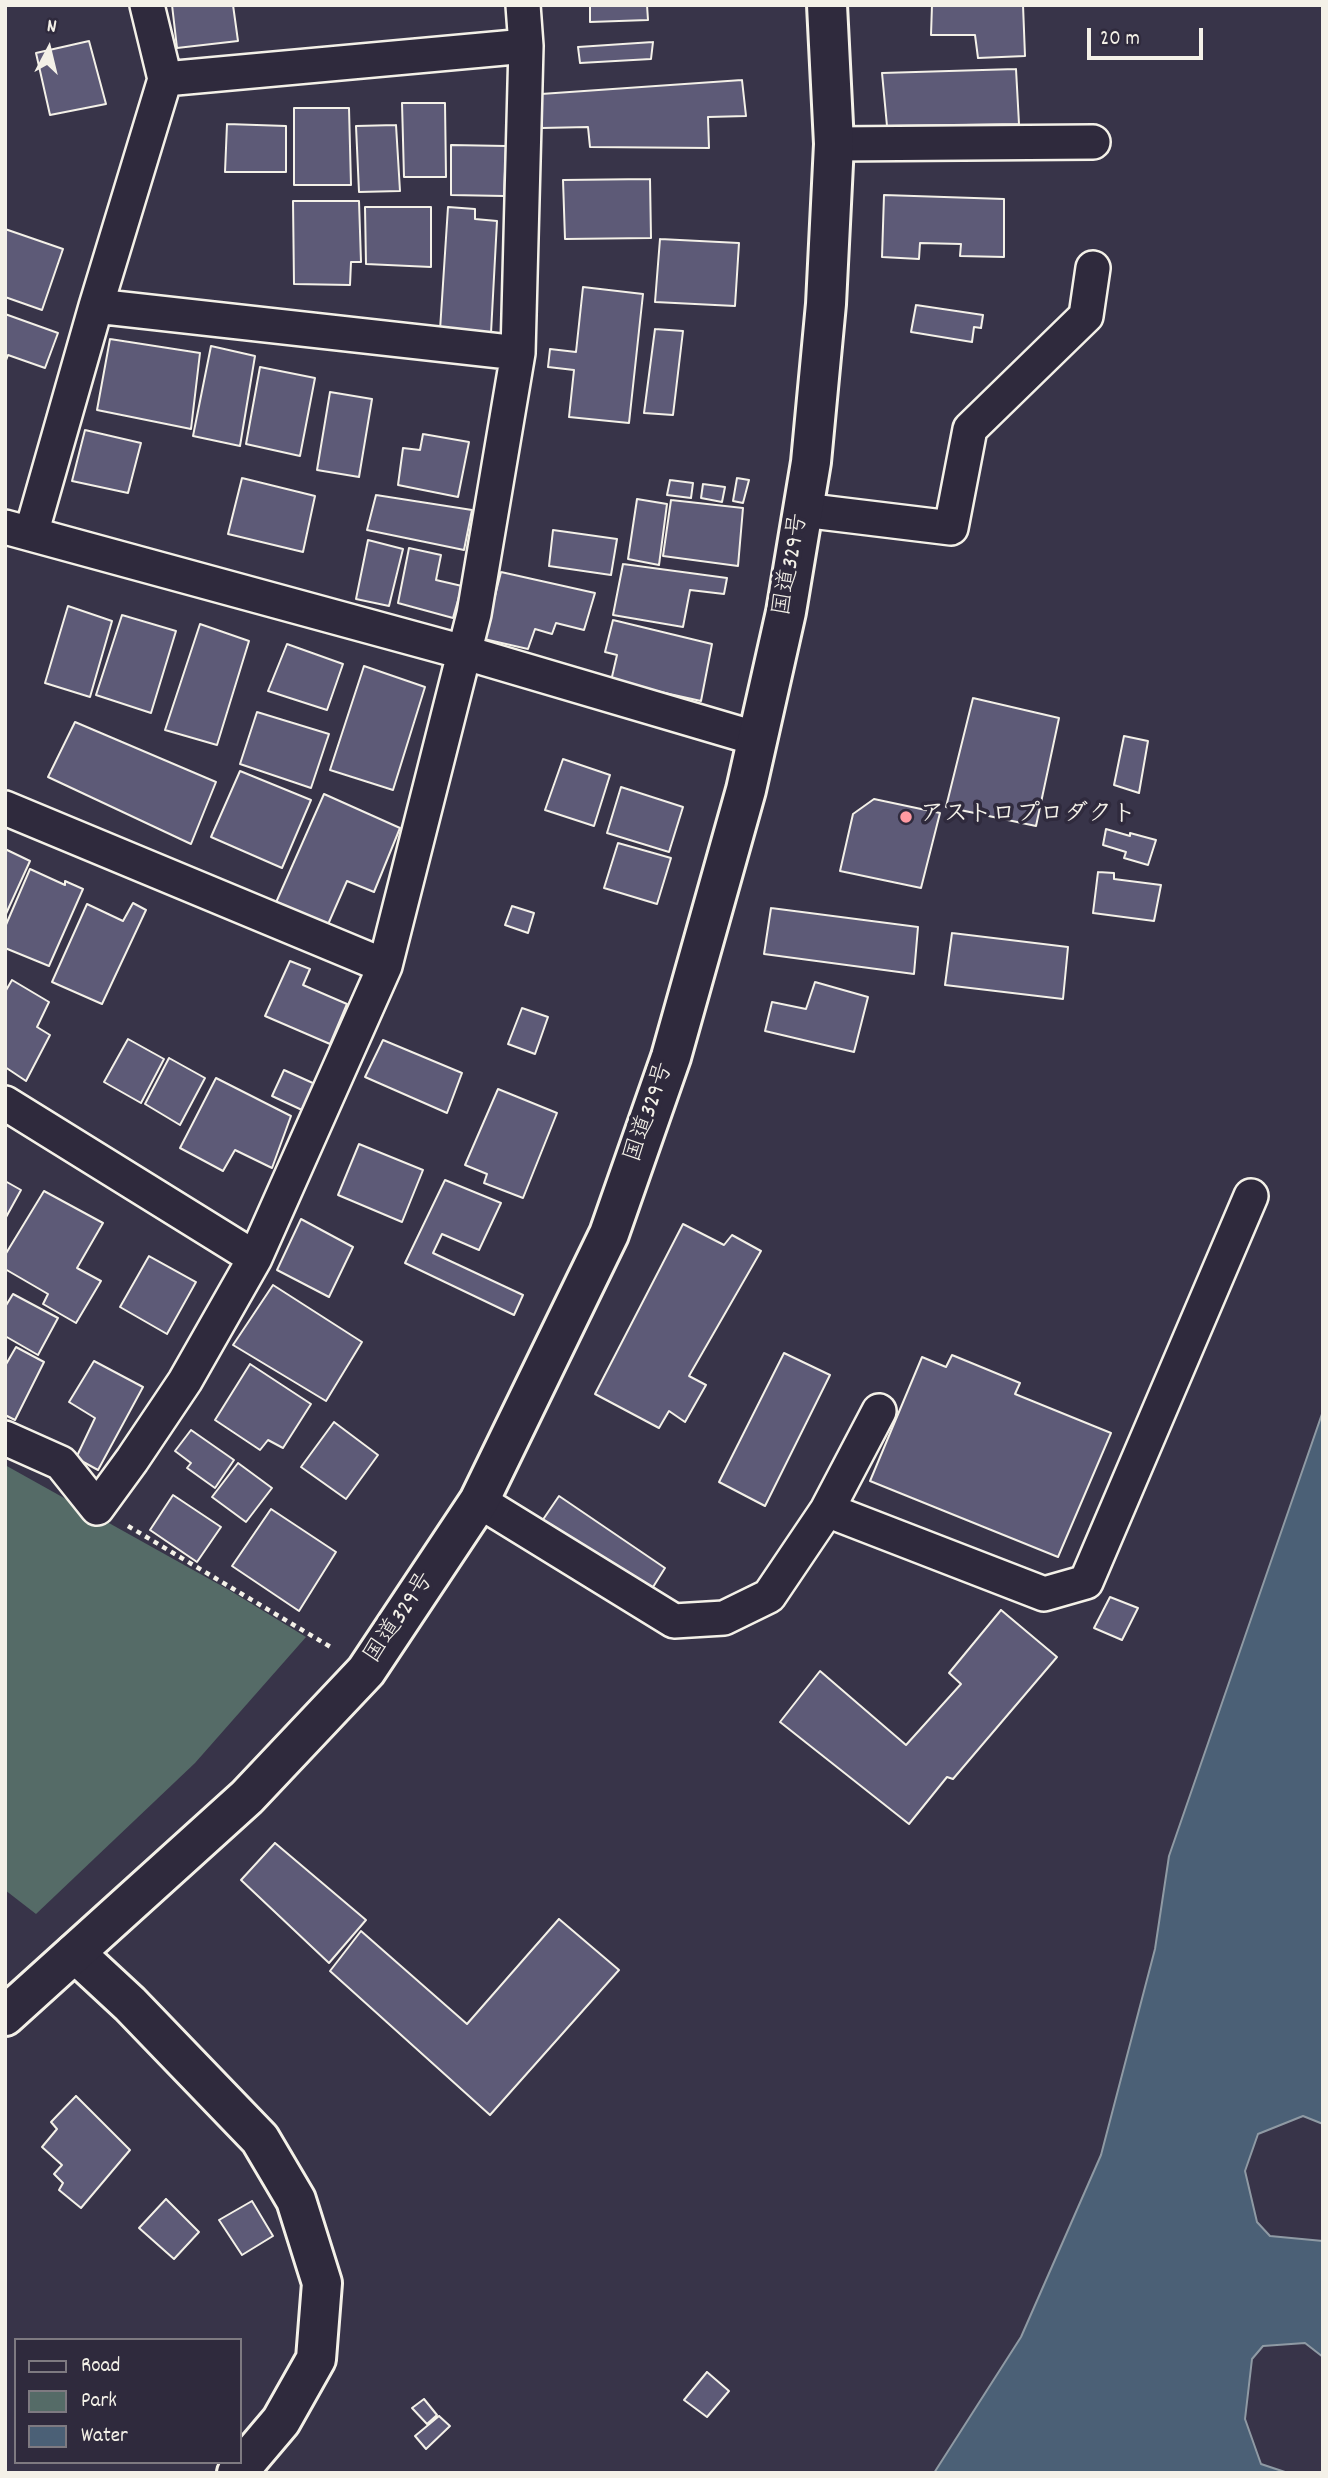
<!DOCTYPE html>
<html>
<head>
<meta charset="utf-8">
<style>
	body { margin:0 }
	#map { position:relative; width:1328px; height:2478px; overflow:hidden; background:#383449; font-family:Dekko,sans-serif }
	canvas { display:block }
	.frame { position:absolute; inset:0; border:7px solid #f4f1e8; pointer-events:none }
	.legend { position:absolute; left:14px; top:2338px; width:228px; height:126px; box-sizing:border-box; background:#2f2a3d; border:2px solid #7e7a81; margin:0; padding:9px 12px; list-style:none; font-size:21px; color:#f4f1e8 }
	.legend li { display:flex; align-items:center; gap:14px; height:35px }
	.legend b { width:35px; border:2px solid #7e7a81 }
	.north { position:absolute; left:14px; top:14px; width:70px; height:70px; -webkit-text-stroke:5px #2f2a3d; paint-order:stroke; rotate:7deg; font-size:19px; font-weight:700; line-height:28px; text-align:center; color:#f4f1e8 }
	.north::after { content:''; display:block; margin:auto; width:24px; height:32px; background:#f4f1e8; clip-path:polygon(50% 0,100% 100%,50% 72%,0 100%) }
	.scale { position:absolute; left:1087px; top:28px; width:116px; height:32px; box-sizing:border-box; border:4px solid #f4f1e8; border-top:0; padding-left:9px; font-size:21px; line-height:24px; white-space:nowrap; color:#f4f1e8; -webkit-text-stroke:5px #2f2a3d; paint-order:stroke }
</style>
</head>
<body>
<div id="map">
<canvas width="1328" height="2478"></canvas>
<div class="frame"></div>
<ul class="legend">
<li><b style="height:9px;background:#2f2a3d"></b>Road</li>
<li><b style="height:19px;background:#556b67"></b>Park</li>
<li><b style="height:19px;background:#4b6076"></b>Water</li>
</ul>
<div class="north">N</div>
<div class="scale">20 m</div>
</div>
<script>
const ctx = document.querySelector('canvas').getContext('2d');
ctx.lineJoin = 'round';
function fillPath(path, color) { ctx.fillStyle = color; ctx.fill(path, 'evenodd'); }
const shape = rows => new Path2D(rows.map(r => 'M' + r).join(''));
function stroke(path, color, width, dash) { ctx.strokeStyle = color; ctx.lineWidth = width; ctx.lineCap = dash ? 'butt' : 'round'; ctx.setLineDash(dash || []); ctx.stroke(path); }
function drawText(font, color, halo, rows, align = 'center') {
  ctx.font = font + ' Dekko,"Klee One",sans-serif'; ctx.lineWidth = 7; ctx.setLineDash([]); ctx.textBaseline = 'middle'; ctx.strokeStyle = halo; ctx.fillStyle = color; for (const [text, x, y, turn = 0] of rows) {
    ctx.save(); ctx.translate(x, y); ctx.rotate((+turn || 0) * Math.PI / 180); ctx.textAlign = isNaN(turn) ? turn : align; if (halo) ctx.strokeText(text, 0, 0); ctx.fillText(text, 0, 0); ctx.restore();
  }
}
fillPath(shape([
	[5,1465,229,1590,306,1637,195,1763,36,1914,5,1890]
]), '#556b67');
const water = shape([
	[1323,1411,1323,2124,1303,2116,1258,2134,1245,2171,1257,2222,1270,2236,1323,2241,1323,2357,1305,2343,1263,2346,1252,2359,1245,2419,1261,2464,1288,2473,934,2473,1021,2337,1101,2155,1155,1949,1169,1856,1323,1411]
]);
fillPath(water, '#4b6076');
stroke(water, '#8f9aa4', 2);
const building = shape([
	[172,5,233,5,238,41,177,48,172,5],
	[590,5,647,5,648,20,590,22,590,5],
	[932,5,1023,5,1025,56,978,58,975,35,931,35,932,5],
	[89,41,106,104,50,115,36,53,89,41],
	[653,42,651,59,580,63,578,47,653,42],
	[1016,69,1019,124,887,126,882,73,1016,69],
	[742,80,746,116,708,117,709,148,590,147,588,127,542,128,541,94,742,80],
	[402,103,445,103,446,177,404,177,402,103],
	[294,108,349,108,351,185,294,185,294,108],
	[227,124,286,126,286,172,225,172,227,124],
	[396,125,400,191,359,192,356,126,396,125],
	[451,145,506,146,504,196,451,195,451,145],
	[650,179,651,238,565,239,563,180,650,179],
	[884,195,1004,199,1004,257,960,256,961,244,920,243,919,259,882,257,884,195],
	[293,201,359,201,361,262,351,262,350,285,294,284,293,201],
	[365,207,431,207,431,267,366,264,365,207],
	[448,207,475,209,475,219,497,221,491,333,440,330,448,207],
	[5,229,63,249,42,310,5,297,5,229],
	[660,239,739,243,735,306,655,302,660,239],
	[583,287,643,294,629,423,569,417,574,370,548,367,550,349,576,352,583,287],
	[916,305,983,315,981,328,974,327,972,342,911,332,916,305],
	[5,314,58,333,45,368,8,355,5,363,5,314],
	[655,329,683,331,673,415,644,413,655,329],
	[110,339,200,353,191,429,97,410,110,339],
	[211,346,255,356,240,446,193,436,211,346],
	[260,367,315,378,300,456,246,444,260,367],
	[330,392,372,399,359,477,317,470,330,392],
	[85,430,141,443,128,493,72,481,85,430],
	[423,434,469,442,458,497,398,485,403,448,420,450,423,434],
	[242,478,315,496,303,552,228,534,242,478],
	[737,478,749,480,743,503,733,501,737,478],
	[670,480,693,483,691,498,667,495,670,480],
	[703,484,725,487,722,502,701,498,703,484],
	[376,495,472,510,464,550,367,530,376,495],
	[637,499,667,504,659,565,628,559,637,499],
	[671,500,743,508,738,566,663,556,671,500],
	[553,530,617,539,611,575,549,566,553,530],
	[368,540,403,549,389,606,356,599,368,540],
	[409,548,441,555,436,580,462,586,453,618,398,603,409,548],
	[623,564,727,578,724,594,690,590,683,627,613,615,623,564],
	[501,572,595,593,584,630,556,623,552,634,535,629,528,649,484,639,501,572],
	[68,606,112,621,90,697,45,683,68,606],
	[122,615,176,631,151,713,96,695,122,615],
	[613,620,712,644,701,701,611,681,617,655,605,652,613,620],
	[200,624,249,641,217,745,165,730,200,624],
	[287,644,343,664,327,710,268,691,287,644],
	[364,666,425,687,393,790,330,770,364,666],
	[973,698,1059,718,1036,826,946,807,973,698],
	[257,712,329,734,311,788,240,764,257,712],
	[75,722,216,782,191,844,48,777,75,722],
	[1124,736,1148,741,1139,793,1114,785,1124,736],
	[563,759,610,775,594,826,545,810,563,759],
	[240,771,311,800,282,868,211,837,240,771],
	[621,787,683,807,669,852,607,833,621,787],
	[324,794,400,828,374,892,347,881,326,929,274,907,324,794],
	[874,799,940,813,921,888,840,871,853,814,874,799],
	[1106,829,1130,836,1130,833,1156,840,1148,865,1124,858,1126,852,1103,845,1106,829],
	[618,843,671,858,657,904,604,888,618,843],
	[5,849,30,861,5,916,5,849],
	[30,869,65,885,65,881,83,889,49,966,5,948,5,927,30,869],
	[1098,872,1114,873,1114,879,1161,885,1154,921,1093,913,1098,872],
	[133,903,146,910,102,1004,52,982,87,904,123,921,133,903],
	[512,906,534,913,528,933,505,925,512,906],
	[771,908,918,927,914,974,764,954,771,908],
	[952,933,1068,947,1063,999,945,985,952,933],
	[290,961,310,969,303,985,347,1004,330,1044,265,1016,290,961],
	[12,980,49,1002,37,1027,50,1035,26,1081,5,1067,5,992,12,980],
	[815,982,868,997,854,1052,765,1031,772,1002,806,1009,815,982],
	[522,1008,548,1017,535,1054,508,1044,522,1008],
	[128,1039,164,1059,141,1103,104,1082,128,1039],
	[383,1040,462,1073,447,1113,365,1077,383,1040],
	[169,1058,205,1078,180,1125,145,1104,169,1058],
	[284,1070,315,1084,302,1110,272,1096,284,1070],
	[216,1078,291,1116,272,1168,235,1150,223,1171,180,1148,216,1078],
	[498,1089,557,1113,523,1198,484,1183,487,1174,465,1165,498,1089],
	[359,1144,423,1170,402,1222,338,1195,359,1144],
	[445,1180,501,1203,479,1250,442,1234,433,1253,523,1295,514,1315,405,1263,445,1180],
	[5,1181,21,1190,5,1219,5,1181],
	[44,1191,103,1223,77,1268,101,1281,76,1323,43,1304,48,1294,5,1269,5,1255,44,1191],
	[301,1219,353,1247,329,1297,277,1270,301,1219],
	[683,1224,724,1245,732,1235,761,1251,689,1376,706,1385,685,1422,669,1411,659,1428,595,1394,683,1224],
	[149,1256,196,1282,167,1334,120,1307,149,1256],
	[273,1285,362,1342,326,1401,233,1345,273,1285],
	[13,1294,58,1318,38,1355,5,1336,5,1307,13,1294],
	[16,1347,44,1362,15,1420,5,1415,5,1366,16,1347],
	[784,1353,830,1375,765,1506,719,1482,784,1353],
	[952,1355,1020,1383,1015,1394,1111,1433,1058,1557,870,1481,922,1357,946,1367,952,1355],
	[94,1361,143,1387,98,1470,76,1458,95,1418,69,1402,94,1361],
	[250,1364,311,1404,283,1448,268,1440,260,1450,215,1420,250,1364],
	[334,1422,378,1455,346,1499,301,1467,334,1422],
	[191,1430,234,1460,215,1488,187,1468,191,1463,175,1451,191,1430],
	[238,1463,272,1488,246,1522,212,1497,238,1463],
	[173,1495,221,1527,197,1562,150,1530,173,1495],
	[559,1496,665,1568,648,1595,542,1521,559,1496],
	[271,1509,336,1552,299,1611,232,1566,271,1509],
	[1110,1597,1138,1608,1122,1640,1094,1628,1110,1597],
	[1001,1610,1057,1657,953,1779,947,1777,909,1824,780,1722,820,1671,906,1745,961,1684,949,1673,1001,1610],
	[275,1843,366,1920,329,1963,241,1880,275,1843],
	[559,1919,619,1970,490,2115,330,1971,361,1931,467,2024,559,1919],
	[76,2096,130,2150,81,2208,59,2190,63,2183,54,2174,62,2165,42,2147,57,2129,51,2122,76,2096],
	[166,2199,199,2232,174,2259,139,2228,166,2199],
	[252,2201,273,2236,242,2255,219,2220,252,2201],
	[707,2372,729,2391,707,2417,684,2400,707,2372],
	[424,2399,437,2415,427,2424,412,2408,424,2399],
	[439,2416,450,2426,426,2449,415,2436,439,2416]
]);
fillPath(building, '#5d5a77');
stroke(building, '#f4f1e8', 2);
const street = shape([
	[165,79,526,46],
	[834,144,1093,142],
	[96,306,518,353],
	[803,510,951,528,970,429,1086,316,1093,268],
	[5,527,463,652,758,739],
	[31,534,96,306,165,79,147,5],
	[5,808,385,966],
	[5,1103,255,1258],
	[5,1438,61,1463,97,1508,132,1460,185,1381,255,1258,385,966,474,614,518,353,526,46,523,5],
	[479,1501,674,1621,724,1618,769,1596,827,1510,879,1411],
	[827,1510,1044,1594,1086,1582,1251,1196]
]);
const secondary = shape([
	[75,1953,130,2004,260,2139,296,2200,322,2283,316,2359,281,2421,237,2473]
]);
const highway = shape([
	[5,2016,247,1797,366,1671,479,1501,609,1234,671,1057,746,790,786,612,811,462,826,304,834,144,827,5]
]);
stroke(street, '#f4f1e8', 38);
stroke(secondary, '#f4f1e8', 44);
stroke(highway, '#f4f1e8', 44);
stroke(shape([
	[128,1526,334,1649]
]), '#f4f1e8', 4.5, [5, 5]);
stroke(street, '#2f2a3d', 33);
stroke(secondary, '#2f2a3d', 38);
stroke(highway, '#2f2a3d', 38);
for (const [x, y, r, color] of [
	[906,817,7,"#ff9aa2"]
]) { const dot = new Path2D(); dot.arc(x, y, r, 0, 2 * Math.PI); ctx.fillStyle = color; ctx.fill(dot); stroke(dot, '#2f2a3d', 2.5); }
drawText('24px', '#f4f1e8', '#2f2a3d', [
	["国道329号",793,565,-80],
	["国道329号",651,1113,-71],
	["国道329号",401,1619,-56]
]);
drawText('bold 24px', '#f4f1e8', '#2f2a3d', [
	["アストロプロダクト",920,817]
], 'left');
</script>
</body>
</html>
